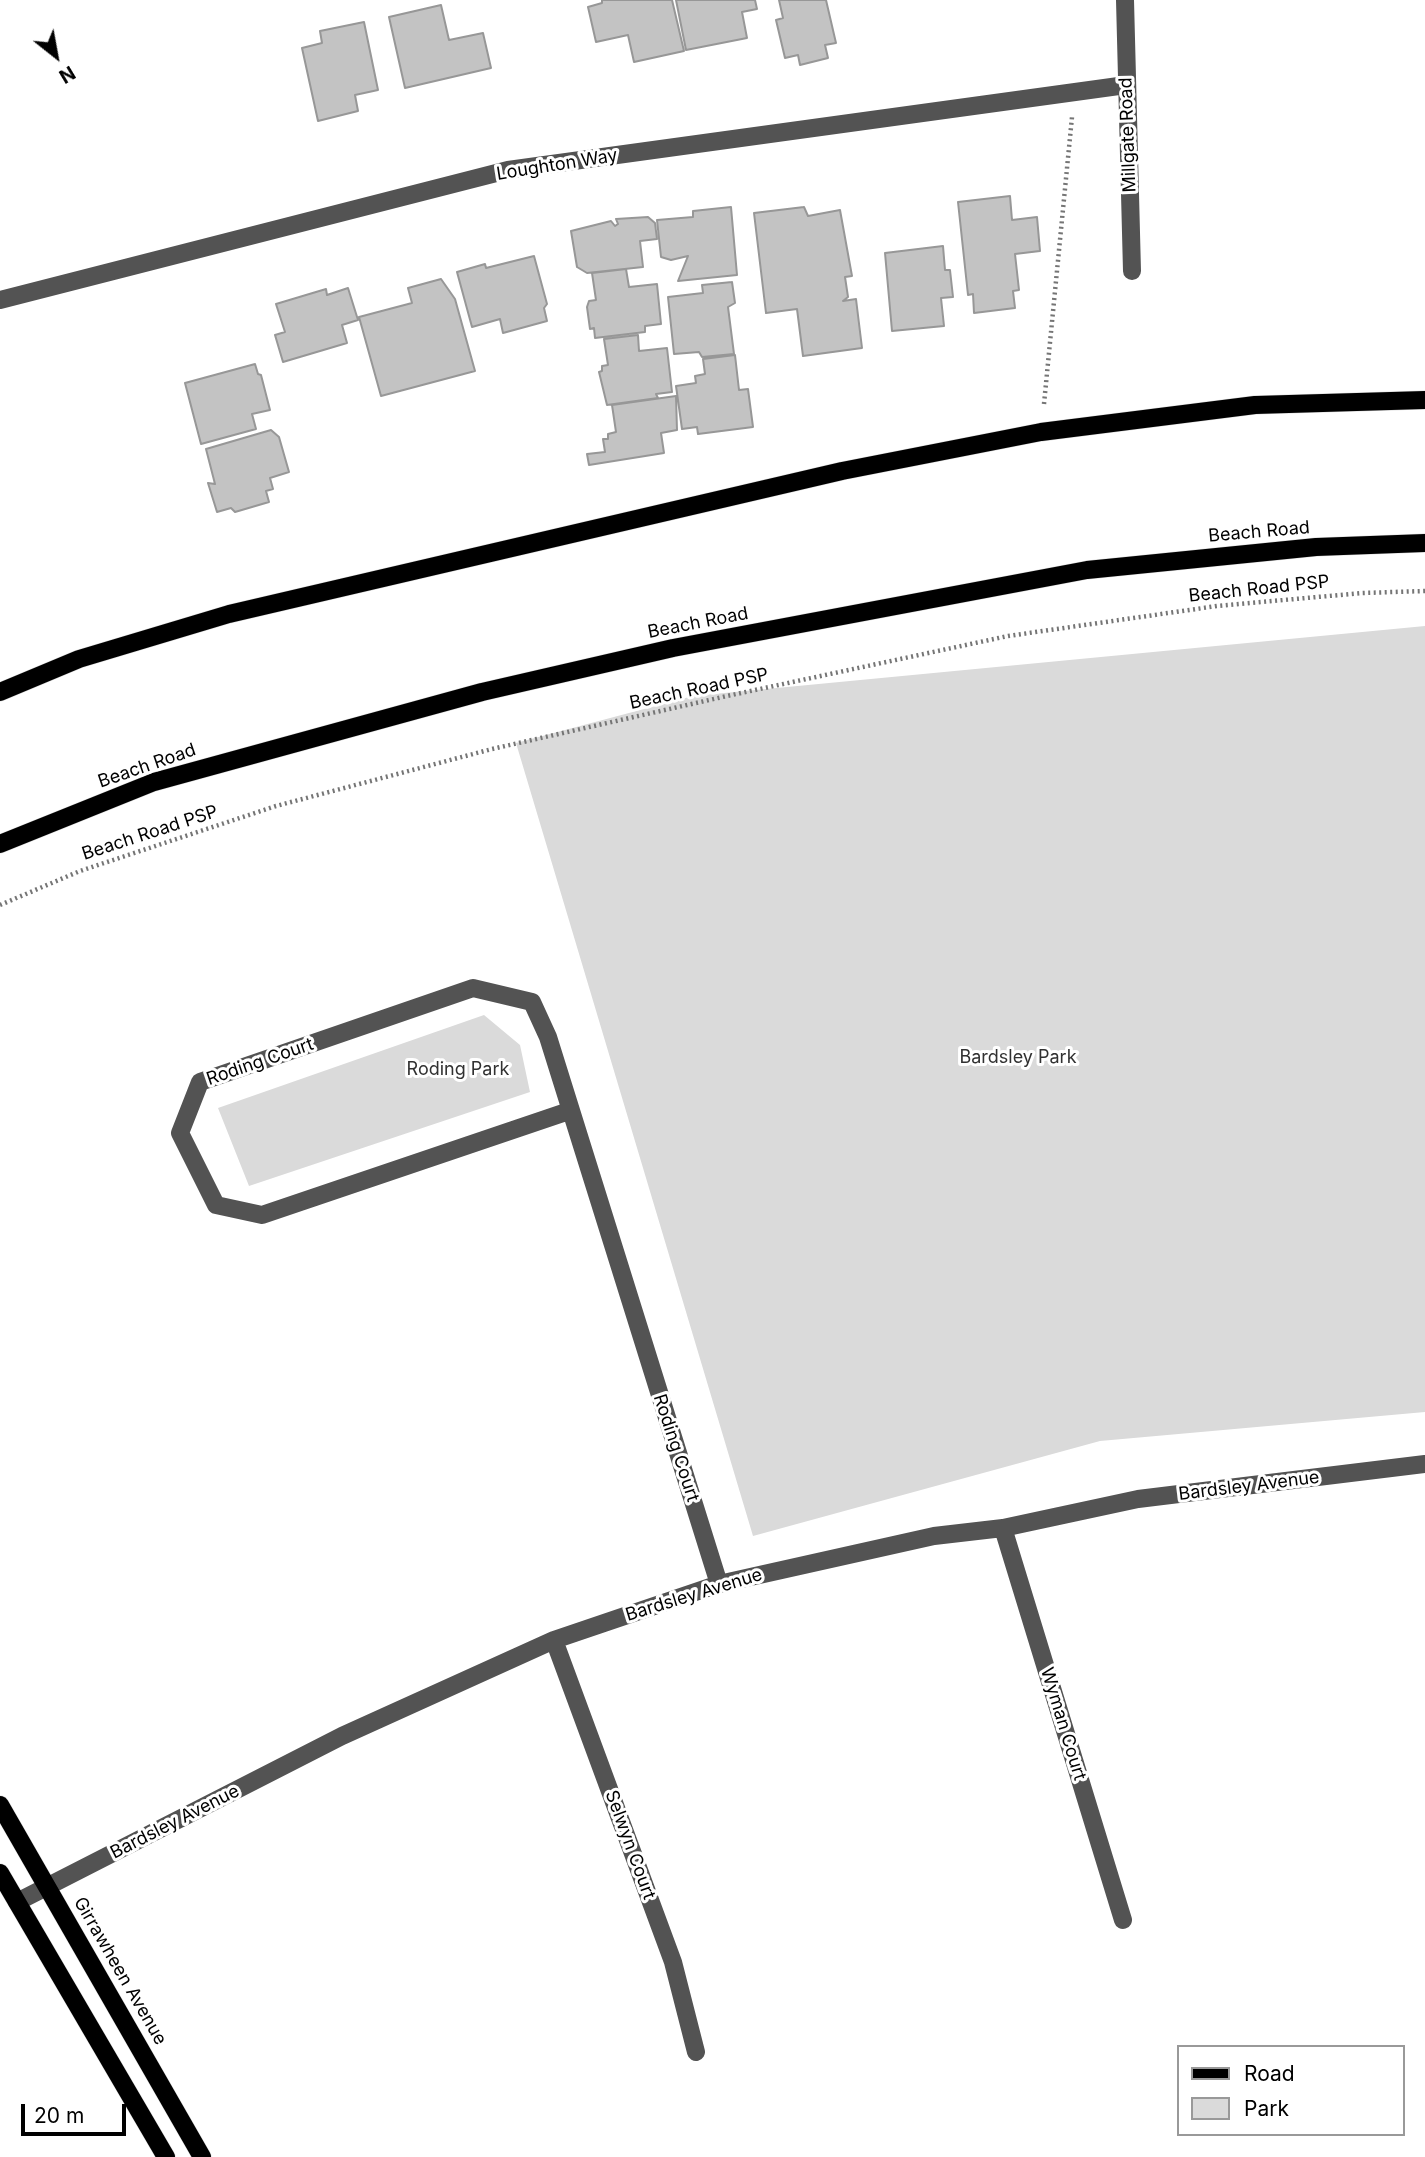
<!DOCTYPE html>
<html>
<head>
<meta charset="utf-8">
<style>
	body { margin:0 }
	#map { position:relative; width:1425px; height:2157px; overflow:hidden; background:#fff; font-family:Inter,sans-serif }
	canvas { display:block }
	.legend { position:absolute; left:1177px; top:2045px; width:228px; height:91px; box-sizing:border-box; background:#fff; border:2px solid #999; margin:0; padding:9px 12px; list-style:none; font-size:21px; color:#000 }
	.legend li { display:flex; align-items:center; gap:14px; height:35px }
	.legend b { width:35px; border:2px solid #999 }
	.north { position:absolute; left:21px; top:21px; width:70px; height:70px; -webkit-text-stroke:5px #fff; paint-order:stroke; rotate:149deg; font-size:19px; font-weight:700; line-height:28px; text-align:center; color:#000 }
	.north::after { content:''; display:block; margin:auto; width:24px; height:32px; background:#000; clip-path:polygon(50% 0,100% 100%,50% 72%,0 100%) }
	.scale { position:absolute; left:21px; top:2104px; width:105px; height:32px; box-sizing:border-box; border:4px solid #000; border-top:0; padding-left:9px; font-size:21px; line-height:24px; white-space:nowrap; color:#000; -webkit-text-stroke:5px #fff; paint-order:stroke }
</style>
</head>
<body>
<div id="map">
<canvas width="1425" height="2157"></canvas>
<ul class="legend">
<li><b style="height:9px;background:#000"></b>Road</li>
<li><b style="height:19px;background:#dadada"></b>Park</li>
</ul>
<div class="north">N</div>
<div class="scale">20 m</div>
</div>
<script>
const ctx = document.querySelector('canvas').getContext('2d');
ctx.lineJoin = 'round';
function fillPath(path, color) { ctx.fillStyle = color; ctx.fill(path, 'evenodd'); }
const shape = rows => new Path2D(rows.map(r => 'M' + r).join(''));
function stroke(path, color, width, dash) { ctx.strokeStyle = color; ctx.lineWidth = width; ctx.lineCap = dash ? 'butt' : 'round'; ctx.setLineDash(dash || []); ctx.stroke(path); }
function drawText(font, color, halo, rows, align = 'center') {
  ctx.font = font + ' Inter,sans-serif'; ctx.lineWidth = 6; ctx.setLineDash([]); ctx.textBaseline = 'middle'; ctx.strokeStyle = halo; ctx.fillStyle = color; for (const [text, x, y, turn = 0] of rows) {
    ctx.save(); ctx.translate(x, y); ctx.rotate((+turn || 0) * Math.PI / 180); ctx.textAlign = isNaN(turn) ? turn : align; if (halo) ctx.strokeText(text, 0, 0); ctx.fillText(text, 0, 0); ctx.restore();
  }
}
fillPath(shape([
	[1425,626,1425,1412,1100,1441,753,1536,516,743,693,696],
	[484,1015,520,1045,530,1092,249,1186,218,1108]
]), '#dadada');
const building = shape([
	[602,0,672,0,684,51,634,62,628,35,596,42,588,7,602,3,602,0],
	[676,0,755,0,757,9,742,12,747,38,686,50,676,0],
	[779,0,826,0,836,43,825,45,828,58,800,65,798,55,785,58,776,20,783,18,779,0],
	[441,5,449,40,483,33,491,68,405,88,389,17,441,5],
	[364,22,378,90,355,95,358,111,318,121,302,48,322,43,320,31,364,22],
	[1010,196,1012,220,1037,217,1040,251,1015,254,1019,290,1013,291,1015,308,974,313,973,294,968,295,958,202,1010,196],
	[731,207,737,275,678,281,688,256,671,260,661,257,657,220,693,217,693,211,731,207],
	[804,207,808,216,840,210,852,276,845,277,848,297,843,301,856,299,862,348,803,356,797,309,766,313,754,213,804,207],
	[648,217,655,223,657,239,640,241,643,267,587,273,577,267,571,231,611,221,615,226,618,224,616,219,648,217],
	[943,246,945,270,950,270,953,297,941,298,944,326,892,331,885,253,943,246],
	[534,256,547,304,544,308,547,321,503,333,500,319,472,327,457,272,485,264,486,268,534,256],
	[626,269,629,287,657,284,661,324,645,326,645,332,595,338,594,328,590,329,587,307,589,301,596,300,592,273,626,269],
	[441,279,455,299,475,371,381,396,359,317,412,303,408,288,441,279],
	[732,282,735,303,728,307,734,354,702,357,699,352,674,354,668,297,703,293,702,285,732,282],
	[348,288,358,320,342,325,347,343,283,362,275,335,285,332,276,304,326,289,327,295,348,288],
	[638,335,639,351,667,348,672,392,656,394,658,398,607,405,599,372,602,371,602,366,608,365,604,339,638,335],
	[735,355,739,390,748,389,753,427,698,434,697,427,682,429,676,386,696,383,695,376,705,374,703,359,735,355],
	[255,364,258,374,261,375,270,410,252,414,256,429,201,444,185,383,255,364],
	[676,396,677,430,661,433,664,453,589,465,587,454,605,452,603,439,608,439,608,434,616,432,612,405,676,396],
	[271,430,279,437,289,472,270,478,273,489,266,491,269,502,235,512,231,508,217,512,208,483,215,484,206,449,271,430]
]);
fillPath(building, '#c3c3c3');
stroke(building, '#979797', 2);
const major = shape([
	[0,692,79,659,229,614,842,471,1041,432,1255,405,1425,400],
	[0,844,154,782,482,692,673,648,1087,570,1316,547,1425,543],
	[0,1805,202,2157],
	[0,1873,166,2157]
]);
stroke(major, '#dbdbdb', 19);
stroke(shape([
	[1044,404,1072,117],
	[0,905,80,871,276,806,492,749,727,696,1008,636,1217,606,1362,593,1425,591]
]), '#757575', 4.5, [2, 3.5]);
stroke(shape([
	[1125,0,1132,271],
	[0,300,508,170,1126,85],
	[569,1111,262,1215,216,1205,180,1133,200,1082,473,988,532,1002,548,1037,719,1584],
	[1003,1528,1123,1920],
	[554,1640,673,1962,696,2052],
	[17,1902,342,1736,554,1640,719,1584,934,1536,1003,1528,1138,1499,1425,1464]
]), '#535353', 18);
stroke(major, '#000', 18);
drawText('18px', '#000', '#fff', [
	["Millgate Road",1128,135,-92],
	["Loughton Way",557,165,-9],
	["Beach Road",1259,532,-5],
	["Beach Road PSP",1259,589,-6],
	["Beach Road",698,623,-11],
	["Beach Road PSP",699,689,-12],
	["Beach Road",147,766,-19],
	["Beach Road PSP",150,833,-18],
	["Roding Court",260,1062,-19],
	["Roding Court",676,1448,72],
	["Bardsley Avenue",1249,1486,-7],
	["Bardsley Avenue",694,1595,-17],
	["Wyman Court",1063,1724,73],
	["Bardsley Avenue",175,1822,-27],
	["Selwyn Court",630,1845,70],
	["Girrawheen Avenue",120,1971,60]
]);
drawText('18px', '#313131', '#fff', [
	["Bardsley Park",1018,1058],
	["Roding Park",458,1070]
]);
</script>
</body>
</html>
